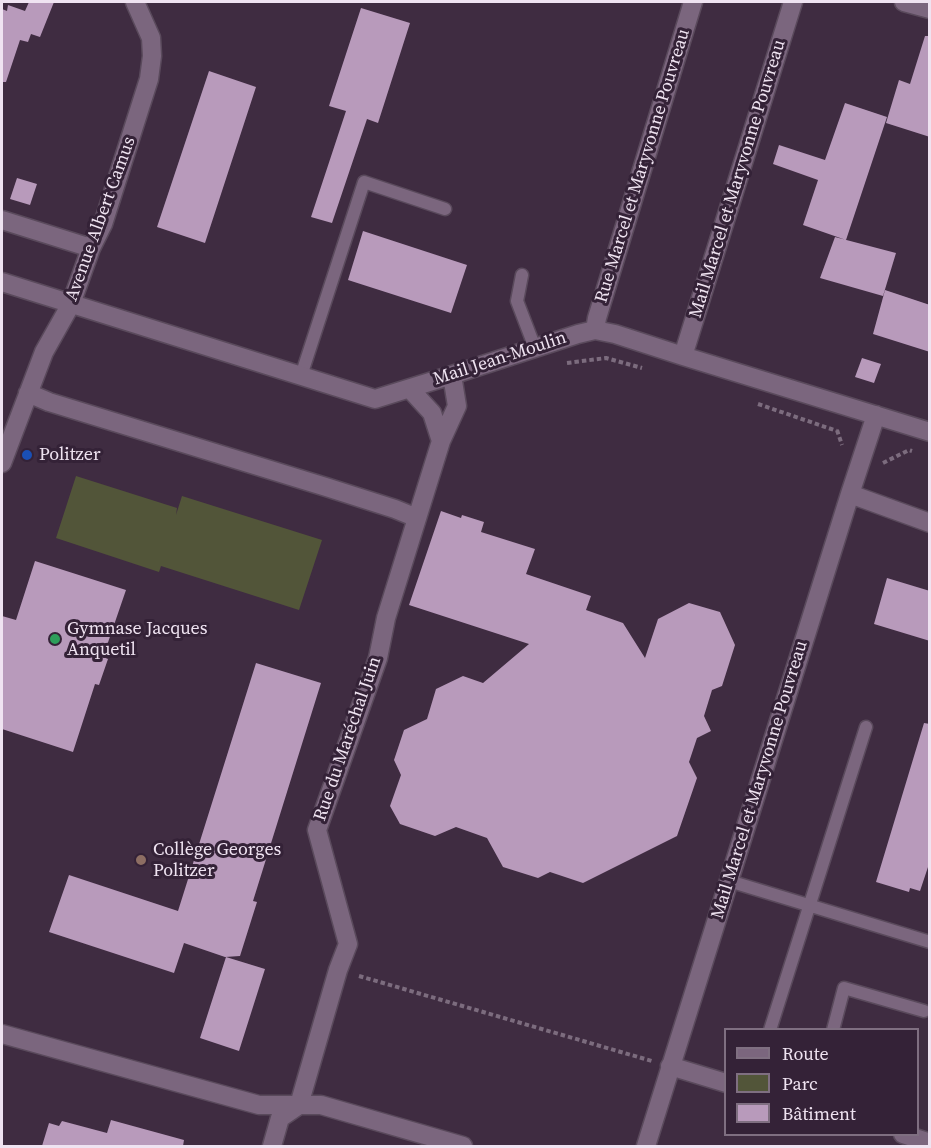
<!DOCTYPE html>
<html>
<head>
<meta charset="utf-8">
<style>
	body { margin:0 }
	#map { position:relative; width:931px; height:1148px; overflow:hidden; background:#3f2c41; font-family:"Source Serif 4",serif }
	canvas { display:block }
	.frame { position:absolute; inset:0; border:3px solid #efe3f1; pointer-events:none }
	.legend { position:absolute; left:724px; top:1028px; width:195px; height:108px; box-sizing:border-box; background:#342237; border:2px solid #7f6f81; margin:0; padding:8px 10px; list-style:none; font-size:18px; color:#efe3f1 }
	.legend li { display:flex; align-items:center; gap:12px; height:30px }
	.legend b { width:30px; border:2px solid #7f6f81 }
</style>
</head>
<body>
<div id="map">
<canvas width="931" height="1148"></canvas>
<div class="frame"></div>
<ul class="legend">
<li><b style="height:8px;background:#7b667e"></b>Route</li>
<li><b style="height:16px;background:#525539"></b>Parc</li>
<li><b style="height:16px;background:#b89abb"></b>Bâtiment</li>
</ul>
</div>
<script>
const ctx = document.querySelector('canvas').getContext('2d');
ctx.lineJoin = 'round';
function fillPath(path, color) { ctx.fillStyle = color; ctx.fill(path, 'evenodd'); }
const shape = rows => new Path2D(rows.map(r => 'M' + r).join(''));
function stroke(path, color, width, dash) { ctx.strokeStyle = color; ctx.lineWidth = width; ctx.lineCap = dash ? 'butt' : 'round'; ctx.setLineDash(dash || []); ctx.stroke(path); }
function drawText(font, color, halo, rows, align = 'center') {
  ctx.font = font + ' "Source Serif 4",serif'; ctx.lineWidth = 6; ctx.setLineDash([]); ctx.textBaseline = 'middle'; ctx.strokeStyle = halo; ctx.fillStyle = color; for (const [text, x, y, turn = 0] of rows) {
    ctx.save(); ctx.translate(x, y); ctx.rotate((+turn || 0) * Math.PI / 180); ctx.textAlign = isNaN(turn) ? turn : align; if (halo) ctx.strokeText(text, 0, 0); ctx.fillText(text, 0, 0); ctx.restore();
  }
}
fillPath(shape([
	[76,476,177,508,176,515,182,496,322,540,299,610,161,566,159,572,56,538]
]), '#525539');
fillPath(shape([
	[29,2,54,2,40,37,31,34,28,42,20,40,6,82,2,82,2,9,7,11,8,5,25,11],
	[361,8,410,23,378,123,367,119,332,223,311,217,346,111,329,106],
	[925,36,930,36,930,137,886,123,899,80,910,84],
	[209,71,256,87,205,243,157,227],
	[845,103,887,117,846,240,803,225,818,180,773,164,779,145,825,160],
	[17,178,37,184,30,205,10,199],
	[363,231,467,265,451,313,348,280],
	[835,237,896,253,883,296,820,278],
	[885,290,930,305,930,352,873,334],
	[862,358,881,364,874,383,855,377],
	[441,511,461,518,462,515,484,522,481,532,535,549,526,574,591,596,586,610,623,623,645,658,658,619,689,603,720,612,735,645,722,686,712,690,704,716,711,731,697,738,689,762,697,778,677,836,583,883,550,872,538,878,503,867,487,838,456,827,435,836,400,824,390,806,401,775,394,760,404,730,427,719,436,689,463,676,483,683,529,644,409,605],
	[35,561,126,590,103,657,108,659,99,685,95,684,73,752,2,729,2,616,16,620],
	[887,578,930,591,930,641,874,624],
	[256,663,321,683,253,901,257,902,240,956,225,957,184,943,174,973,49,932,69,875,178,911],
	[924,723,930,724,930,861,920,891,910,888,909,892,876,882],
	[226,957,265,969,239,1051,200,1038],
	[111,1120,184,1140,183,1146,42,1146,49,1123,59,1126,62,1121,107,1133]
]), '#b89abb');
const service = shape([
	[522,275,517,301,535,348],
	[301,376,364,182,445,209],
	[729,881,930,942],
	[770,1030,866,727],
	[833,1030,844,988,924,1011]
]);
const minor = shape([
	[904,2,930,9],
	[2,220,91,248],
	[2,282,375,399,452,375,578,334,595,330,615,334,683,356,930,432],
	[595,330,597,318,693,2],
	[683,356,793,2],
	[410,389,432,413,441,441],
	[28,393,49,402,326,487,395,509,417,518],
	[2,463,44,352,71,304,91,248,103,224,149,79,152,56,151,38,135,2],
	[850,494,930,523],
	[2,1034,259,1105,321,1105,463,1146],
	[670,1066,726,1083],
	[903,1134,930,1143],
	[272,1146,280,1118,299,1105,338,970,348,944,317,830,378,658,386,618,441,441,457,406,452,375],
	[646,1146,850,494,876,415]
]);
stroke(service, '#5a4a5c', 15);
stroke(minor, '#5a4a5c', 21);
stroke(shape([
	[567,363,606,358,642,368],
	[758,404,837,431],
	[837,430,842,445],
	[883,463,909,450,912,451],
	[359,976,652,1061]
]), '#7c6c7e', 4, [4.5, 3]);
stroke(service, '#7b667e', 12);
stroke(minor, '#7b667e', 18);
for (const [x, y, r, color] of [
	[27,455,6,"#1a4fb4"],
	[55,639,6,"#2e9e5b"],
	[141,860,6,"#8d6e63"]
]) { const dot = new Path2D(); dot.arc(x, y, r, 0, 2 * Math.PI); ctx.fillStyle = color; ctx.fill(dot); stroke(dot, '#342237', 2); }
drawText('18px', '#efe3f1', '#342237', [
	["Rue Marcel et Maryvonne Pouvreau",643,166,-73],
	["Mail Marcel et Maryvonne Pouvreau",738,179,-73],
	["Avenue Albert Camus",101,219,-70],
	["Mail Jean-Moulin",500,359,-18],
	["Rue du Maréchal Juin",348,739,-71],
	["Mail Marcel et Maryvonne Pouvreau",760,780,-73]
]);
drawText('18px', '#efe3f1', '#342237', [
	["Politzer",39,455],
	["Gymnase Jacques",67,629],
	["Anquetil",67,650],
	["Collège Georges",153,850],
	["Politzer",153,871]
], 'left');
</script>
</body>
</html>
